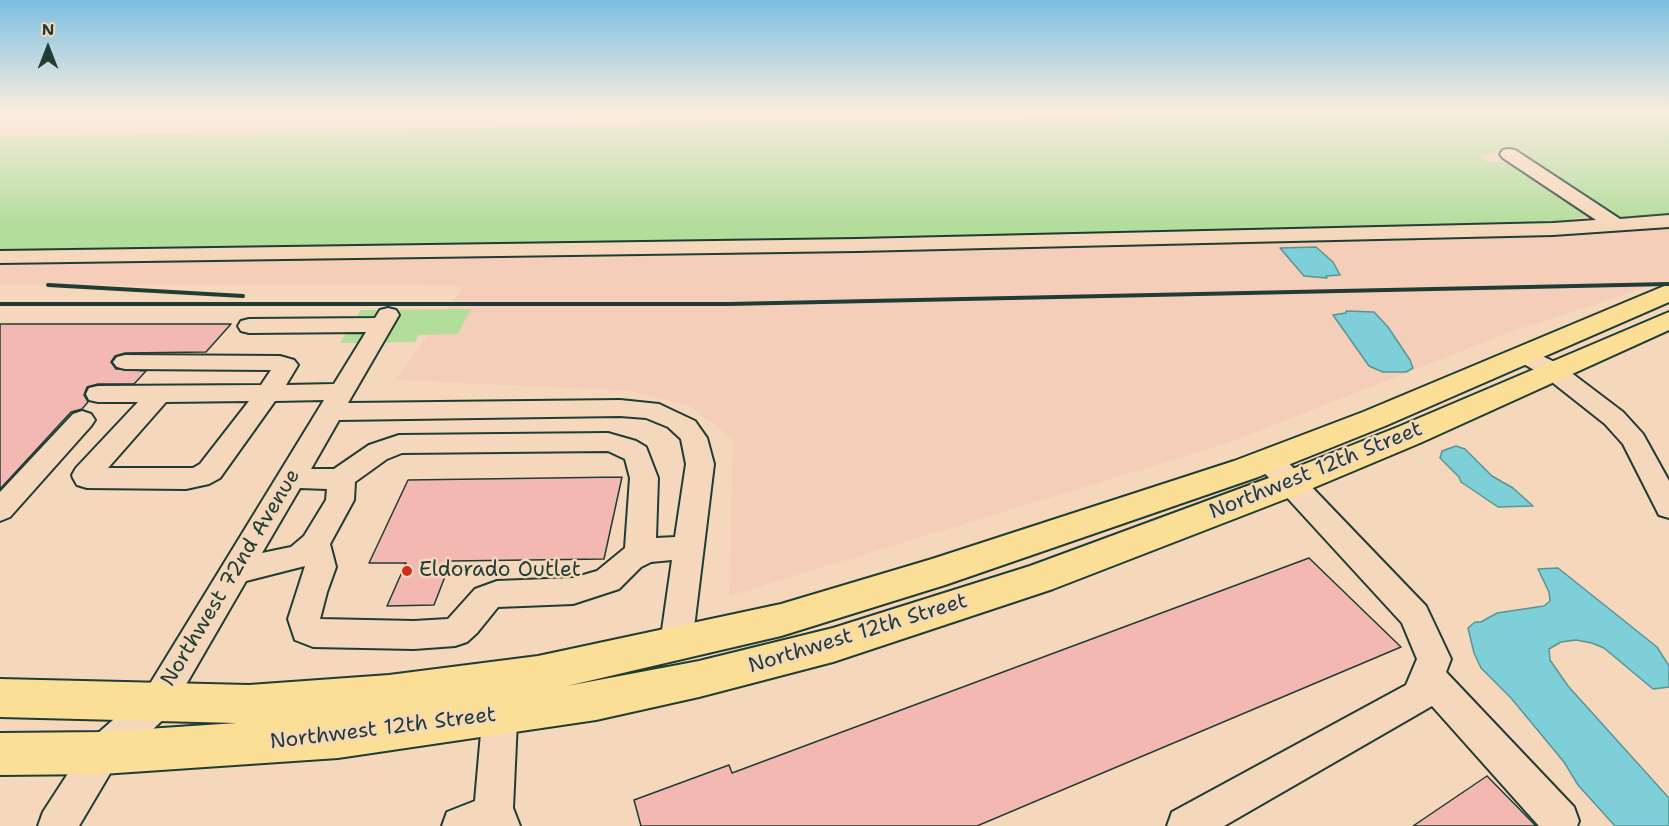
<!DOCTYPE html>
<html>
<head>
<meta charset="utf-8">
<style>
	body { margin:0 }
	#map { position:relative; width:1669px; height:826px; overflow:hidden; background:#f5d7bb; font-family:"Shantell Sans",sans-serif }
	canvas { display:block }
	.north { position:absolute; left:18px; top:18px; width:60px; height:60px; -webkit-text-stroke:4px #f5d7bb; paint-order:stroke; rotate:0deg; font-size:16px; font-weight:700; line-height:24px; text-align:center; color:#1f3d34 }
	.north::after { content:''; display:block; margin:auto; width:21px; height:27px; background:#1f3d34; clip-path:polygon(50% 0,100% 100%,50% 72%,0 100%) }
</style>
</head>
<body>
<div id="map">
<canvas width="1669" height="826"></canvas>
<div class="north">N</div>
</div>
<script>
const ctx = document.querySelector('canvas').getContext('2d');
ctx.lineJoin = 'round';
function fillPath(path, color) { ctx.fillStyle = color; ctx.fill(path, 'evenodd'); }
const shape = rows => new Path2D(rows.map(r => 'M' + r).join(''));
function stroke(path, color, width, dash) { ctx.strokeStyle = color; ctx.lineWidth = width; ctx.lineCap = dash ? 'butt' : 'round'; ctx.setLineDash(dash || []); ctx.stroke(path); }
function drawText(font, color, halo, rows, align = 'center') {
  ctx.font = font + ' "Shantell Sans",sans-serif'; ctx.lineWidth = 5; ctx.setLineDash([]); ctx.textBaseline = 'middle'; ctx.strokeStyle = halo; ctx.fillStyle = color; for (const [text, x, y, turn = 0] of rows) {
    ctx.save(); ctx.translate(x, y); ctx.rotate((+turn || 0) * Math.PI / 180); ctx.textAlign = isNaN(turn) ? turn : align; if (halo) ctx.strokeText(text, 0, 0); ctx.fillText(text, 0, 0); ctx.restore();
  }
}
fillPath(shape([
	[0,112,1669,112,1669,280,1510,332,1228,443,729,596,733,439,691,407,632,391,395,380,464,286,0,285]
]), '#f5ceb9');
fillPath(shape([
	[1361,112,1669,112,1669,215,1617,220,1508,151,1479,156,1487,162,1508,162,1518,169,1523,169,1533,178,1538,179,1596,215,1571,219,1584,223,706,243,0,253,0,137],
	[471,309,458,334,419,335,415,342,340,343,361,310]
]), '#b2dd9b');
const water = shape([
	[1316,247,1333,262,1340,275,1326,276,1327,278,1304,276,1280,248,1316,247],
	[1346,311,1374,312,1388,327,1410,360,1413,368,1406,372,1383,372,1369,366,1333,315,1346,313,1346,311],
	[1456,446,1465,449,1492,476,1513,488,1533,506,1498,507,1461,482,1459,477,1440,458,1442,451,1456,446],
	[1558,568,1657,647,1669,666,1669,687,1653,689,1604,648,1592,643,1576,640,1561,642,1549,649,1550,660,1568,686,1669,798,1669,826,1615,826,1578,785,1564,762,1511,698,1481,668,1474,653,1468,628,1475,622,1481,622,1497,613,1544,606,1550,601,1549,592,1538,569,1558,568]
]);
fillPath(water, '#7ecfd7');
stroke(water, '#589596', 1.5);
const building = shape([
	[0,324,231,324,206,352,125,353,115,356,111,362,116,369,146,371,134,384,98,384,87,387,84,395,88,402,82,409,71,412,0,489,0,324],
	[622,477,604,559,451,561,434,605,387,606,406,563,369,563,408,480,622,477],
	[1309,558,1401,647,977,826,641,826,634,800,729,765,732,773,1309,558],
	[1487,776,1536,826,1413,826,1487,776]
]);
fillPath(building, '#f4b8b3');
stroke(building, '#1f3d34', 1.5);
const minor = shape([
	[1509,149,1515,150,1620,219,1669,215,1669,227,1553,235,857,251,0,263,0,251,857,239,1553,223,1596,220,1503,158,1500,154,1503,150,1509,149],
	[388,308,396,310,399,315,348,403,620,400,659,404,695,421,707,438,714,464,692,644,688,654,676,658,664,654,660,644,672,560,651,562,641,567,619,589,573,604,498,607,477,633,467,642,455,646,414,649,313,647,295,640,288,619,305,566,246,581,169,714,115,765,79,826,38,826,43,812,89,741,145,692,324,400,275,401,220,478,209,484,186,489,87,488,77,485,73,478,72,475,76,468,138,402,98,402,89,400,86,394,89,388,98,386,261,385,271,370,125,369,117,367,113,362,117,357,125,355,280,356,294,360,298,365,286,385,334,384,366,332,249,333,241,331,238,326,241,321,249,319,375,318,380,310,388,308],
	[249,401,200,464,193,468,108,468,166,402,249,401],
	[620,416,646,418,668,427,681,439,686,464,675,537,656,538,658,478,646,447,636,441,608,433,399,435,369,445,334,469,311,469,339,420,620,416],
	[608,451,625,459,630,478,625,548,597,571,573,578,497,581,475,589,448,619,414,621,320,619,327,592,336,567,330,544,354,500,355,482,387,459,402,453,608,451],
	[300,488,327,489,326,500,304,536,291,547,262,553,300,488],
	[1523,347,1561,365,1623,412,1643,434,1669,481,1669,518,1659,515,1623,444,1605,424,1543,375,1515,359,1511,354,1515,349,1523,347],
	[82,411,91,414,95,420,91,426,10,517,0,521,0,492,73,414,82,411],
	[1269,451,1279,453,1426,606,1451,659,1446,672,1574,807,1579,821,1577,826,1539,826,1432,706,1224,826,1167,826,1172,812,1406,685,1417,659,1402,623,1259,467,1255,460,1259,453,1269,451],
	[501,683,513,688,518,699,513,808,520,826,442,826,447,812,475,801,484,699,489,688,501,683]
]);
const major = shape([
	[1669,284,1669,302,1385,426,1258,477,945,585,781,636,567,686,699,661,833,628,1030,566,1277,475,1398,427,1669,312,1669,330,1420,443,1301,493,1053,589,833,662,699,697,596,720,338,758,102,774,0,775,0,733,102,732,237,723,0,717,0,679,249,685,389,675,538,656,781,604,932,559,1234,461,1363,412,1669,284]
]);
stroke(minor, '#1f3d34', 4);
stroke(major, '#1f3d34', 4);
fillPath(minor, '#f5d7bb');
fillPath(major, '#fbdf96');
stroke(shape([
	[48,285,243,296],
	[0,304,729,304,1669,284]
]), '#1f3d34', 4);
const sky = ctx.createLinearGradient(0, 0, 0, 227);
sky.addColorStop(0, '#7dbfe1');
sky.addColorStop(0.49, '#faede0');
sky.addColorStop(1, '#faede000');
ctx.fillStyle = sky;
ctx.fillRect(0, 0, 1669, 227);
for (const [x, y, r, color] of [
	[407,571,6,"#c8321e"]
]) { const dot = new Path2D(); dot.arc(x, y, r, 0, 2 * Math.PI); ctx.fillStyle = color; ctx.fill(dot); stroke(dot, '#f5d7bb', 2); }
drawText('21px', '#1f3d34', '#f5d7bb', [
	["Northwest 12th Street",1316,471,-22],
	["Northwest 72nd Avenue",231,578,-59],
	["Northwest 12th Street",858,634,-17],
	["Northwest 12th Street",383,729,-7]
]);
drawText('21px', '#1f3d34', '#f5d7bb', [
	["Eldorado Outlet",419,571]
], 'left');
</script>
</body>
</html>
